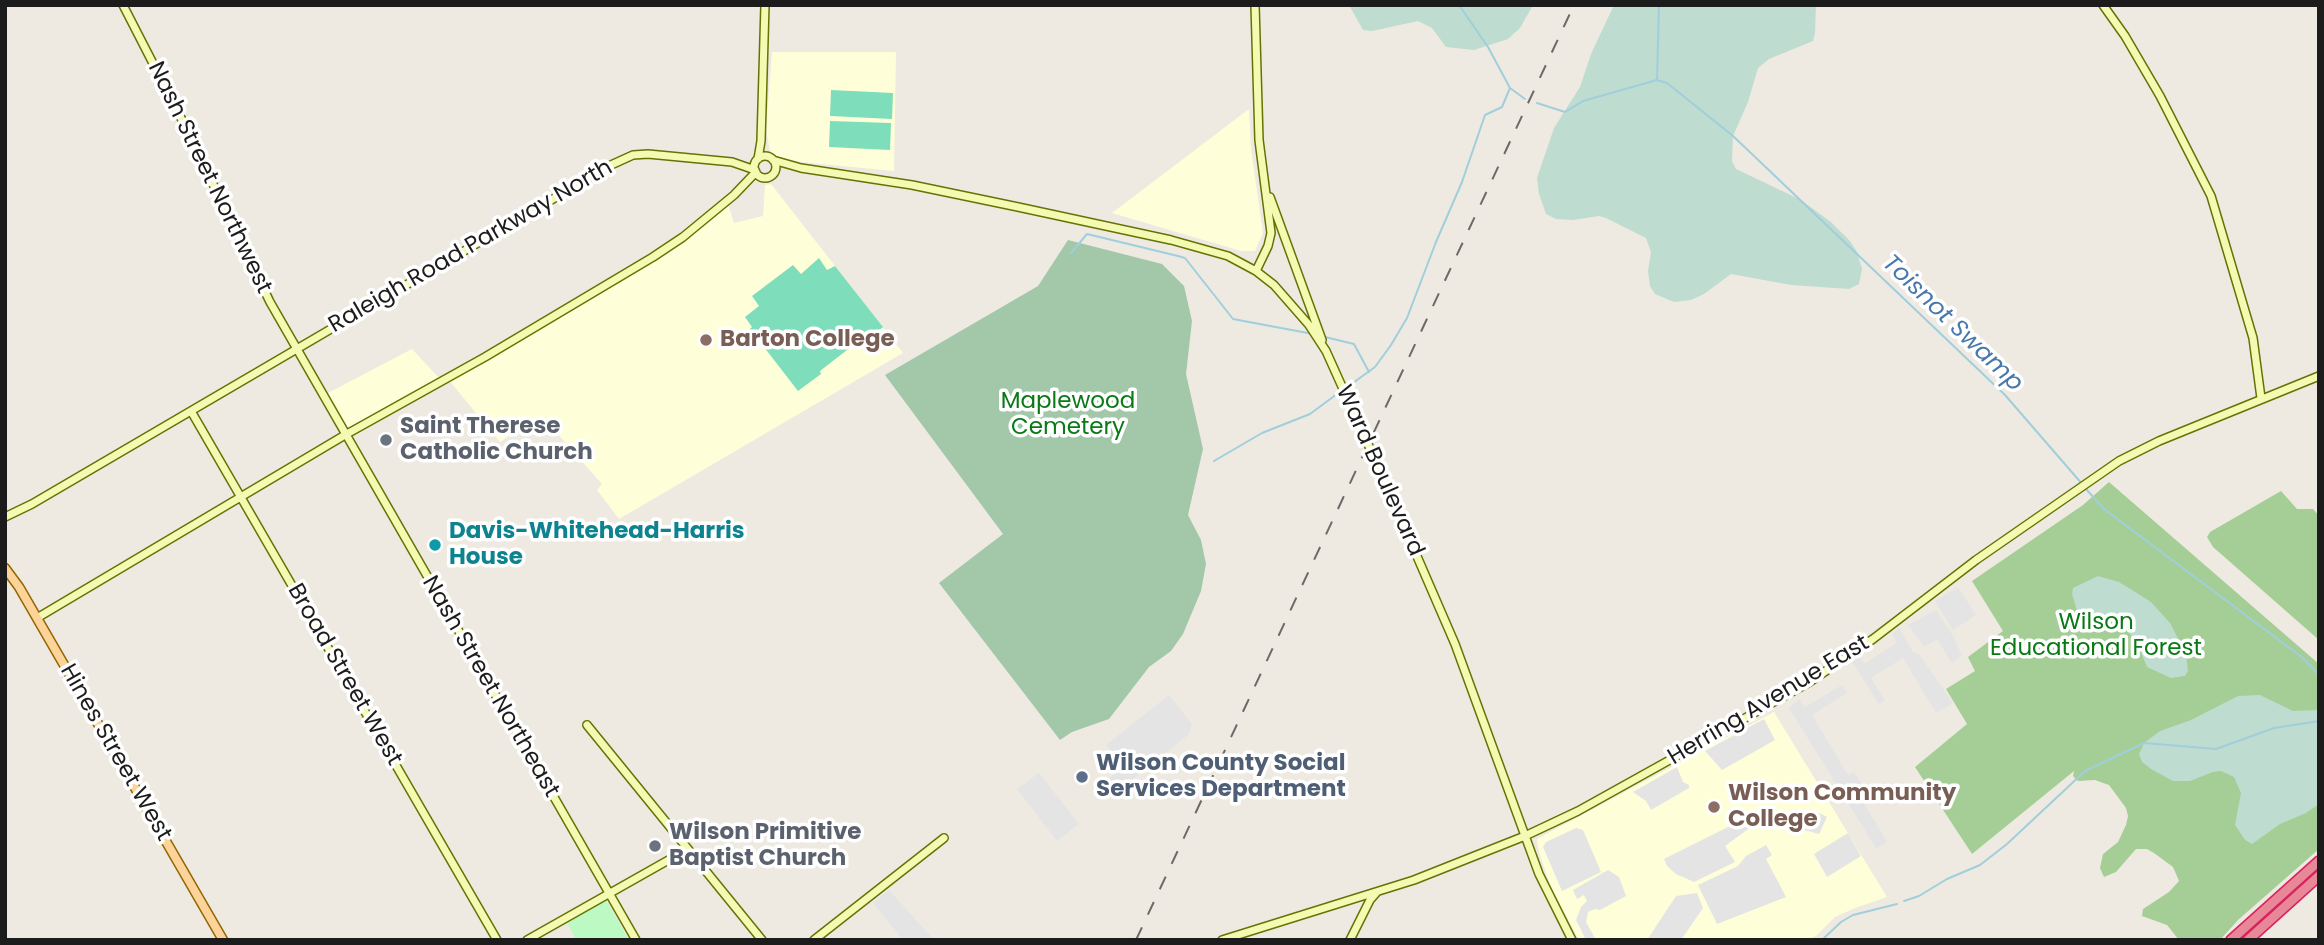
<!DOCTYPE html>
<html>
<head>
<meta charset="utf-8">
<style>
	body { margin:0 }
	#map { position:relative; width:2324px; height:945px; overflow:hidden; background:#eeeae1; font-family:Poppins,sans-serif }
	canvas { display:block }
	.frame { position:absolute; inset:0; border:7px solid #1c1c1c; pointer-events:none }
</style>
</head>
<body>
<div id="map">
<canvas width="2324" height="945"></canvas>
<div class="frame"></div>
</div>
<script>
const ctx = document.querySelector('canvas').getContext('2d');
ctx.lineJoin = 'round';
function fillPath(path, color) { ctx.fillStyle = color; ctx.fill(path, 'evenodd'); }
const shape = rows => new Path2D(rows.map(r => 'M' + r).join(''));
function stroke(path, color, width, dash) { ctx.strokeStyle = color; ctx.lineWidth = width; ctx.lineCap = dash ? 'butt' : 'round'; ctx.setLineDash(dash || []); ctx.stroke(path); }
function drawText(font, color, halo, rows, align = 'center') {
  ctx.font = font + ' Poppins,sans-serif'; ctx.lineWidth = 7; ctx.setLineDash([]); ctx.textBaseline = 'middle'; ctx.strokeStyle = halo; ctx.fillStyle = color; for (const [text, x, y, turn = 0] of rows) {
    ctx.save(); ctx.translate(x, y); ctx.rotate((+turn || 0) * Math.PI / 180); ctx.textAlign = isNaN(turn) ? turn : align; if (halo) ctx.strokeText(text, 0, 0); ctx.fillText(text, 0, 0); ctx.restore();
  }
}
fillPath(shape([
	[772,52,896,52,894,171,801,162,774,156,770,150,766,130],
	[1249,109,1251,149,1263,233,1255,251,1241,251,1112,213],
	[771,184,903,353,619,519,597,490,602,484,549,424,523,426,500,442,448,379,616,284,678,243,728,204,734,223,763,216,765,185],
	[412,349,439,378,347,429,328,393],
	[1774,712,1887,897,1855,908,1835,917,1816,936,1805,940,1579,940,1551,888,1539,852,1537,839]
]), '#feffd9');
fillPath(shape([
	[2109,482,2319,664,2319,849,2238,920,2220,940,2179,940,2167,925,2142,916,2143,909,2169,892,2179,881,2173,867,2154,853,2147,849,2136,849,2116,872,2104,877,2100,868,2103,854,2118,842,2126,825,2128,816,2126,808,2109,785,2095,780,2078,781,2073,776,2074,771,1972,854,1915,767,1967,724,1946,689,1975,671,1968,657,2003,631,1972,581,2083,505],
	[2281,491,2297,509,2313,509,2319,516,2319,640,2213,547,2207,537,2210,532]
]), '#a5ce96');
fillPath(shape([
	[1349,5,1533,5,1520,28,1508,39,1474,50,1446,47,1432,28,1418,21,1372,31,1363,30],
	[1614,5,1816,5,1815,33,1813,41,1769,59,1758,68,1748,102,1733,136,1732,161,1736,169,1801,200,1831,222,1850,241,1857,252,1862,269,1859,284,1849,289,1791,285,1731,274,1704,294,1691,300,1674,302,1655,294,1650,286,1648,271,1651,252,1646,238,1606,218,1599,216,1573,220,1556,219,1546,214,1539,194,1537,178,1554,128,1580,87,1591,54],
	[2098,576,2119,582,2137,593,2151,602,2170,623,2186,654,2188,671,2185,676,2171,678,2147,667,2138,645,2123,624,2108,621,2088,620,2077,611,2072,594,2073,588],
	[2260,695,2293,711,2319,710,2319,804,2306,813,2280,824,2252,844,2245,840,2235,825,2241,793,2234,777,2221,771,2213,772,2190,781,2173,781,2151,769,2142,762,2139,754,2144,743,2160,731,2191,720,2238,696]
]), '#bedccf');
fillPath(shape([
	[1068,240,1162,264,1184,286,1192,321,1186,374,1203,449,1188,515,1201,540,1206,564,1201,591,1183,634,1171,651,1149,667,1109,719,1072,732,1060,740,939,583,1003,534,885,375,1038,286]
]), '#a2c7a9');
fillPath(shape([
	[606,900,629,940,576,940,567,923]
]), '#bdfac3');
fillPath(shape([
	[831,90,893,93,892,119,830,116],
	[830,121,891,123,890,150,829,147],
	[819,258,827,270,835,266,883,327,873,335,870,332,820,371,821,374,798,391,750,329,752,327,745,317,759,306,752,296,793,265,801,274]
]), '#7edebb');
fillPath(shape([
	[1958,587,1976,615,1953,630,1935,601],
	[1936,610,1953,636,1962,656,1952,663,1937,639,1924,647,1908,625],
	[1899,628,1913,652,1919,654,1953,703,1936,713,1903,658,1871,678,1885,701,1879,704,1852,662,1859,656,1864,664,1897,643,1892,634],
	[1842,685,1847,693,1812,715,1848,775,1854,772,1864,788,1862,800,1887,842,1876,848,1789,708,1799,699,1805,707],
	[1169,695,1192,724,1189,734,1113,795,1103,783,1123,767,1106,745],
	[1764,719,1775,740,1722,770,1705,751],
	[1677,767,1683,782,1689,785,1689,788,1651,810,1646,801,1633,792],
	[1039,773,1079,824,1057,841,1017,789],
	[1811,809,1827,817,1819,834,1797,828,1805,812],
	[1746,818,1751,827,1725,846,1735,862,1694,882,1676,874,1667,866,1664,859],
	[1576,828,1583,830,1601,872,1562,891,1543,847,1546,842],
	[1848,833,1861,856,1827,877,1814,854],
	[1766,845,1772,855,1766,859,1786,897,1717,924,1698,885,1738,866,1746,856],
	[1608,870,1619,877,1626,896,1600,910,1595,909,1588,912,1586,922,1596,940,1586,940,1576,920,1581,907,1587,901,1584,895,1577,899,1573,890],
	[889,890,934,940,903,940,873,903],
	[1697,893,1703,908,1681,940,1647,940,1676,896]
]), '#e4e4e4');
stroke(shape([
	[1459,5,1488,47,1510,88,1525,99],
	[1657,80,1659,5],
	[1537,103,1565,112,1583,101,1657,80,1667,83,1733,136,2005,395,2083,485],
	[1071,253,1087,234,1178,256,1185,258,1233,319,1313,334],
	[1325,337,1354,344,1369,372],
	[1346,388,1375,367,1391,345,1407,318,1436,242,1462,182,1485,115,1502,107,1510,88],
	[1214,461,1262,433,1310,414,1341,391],
	[2086,489,2104,509,2303,658,2319,675],
	[1904,901,1919,896,1947,879,1980,865,2007,844,2085,771,2144,743,2216,749,2274,728,2319,721],
	[1822,940,1841,922,1853,915,1897,904]
]), '#a1cedc', 2);
const secondary = shape([
	[123,5,181,118,270,302,636,940],
	[1255,5,1259,140,1271,233,1268,246,1256,271],
	[2103,5,2125,36,2160,96,2211,196,2253,338,2261,398],
	'754 167a11 11 0 1 1 22 0a11 11 0 1 1-22 0Z',
	[758,159,761,141,765,5],
	[773,160,801,168,912,185,1018,207,1171,240,1228,256,1256,271,1274,285,1309,325,1326,351,1362,431],
	[1270,197,1322,340],
	[191,411,497,940],
	[1377,464,1455,644,1539,874,1572,940],
	[5,517,32,504,611,165,633,155,648,154,732,162,755,170],
	[37,618,345,435,485,357,653,257,683,237,734,195,756,172],
	[587,725,762,940],
	[527,940,688,849],
	[814,940,944,838],
	[1222,940,1414,880,1525,836,1578,811,1808,683,1873,639,1976,560,2119,461,2159,441,2319,376],
	[1350,940,1370,900,1377,892]
]);
const primary = shape([
	[5,568,19,587,223,940]
]);
const highway = shape([
	[2231,940,2319,861],
	[2248,940,2319,876]
]);
stroke(secondary, '#657304', 10);
stroke(primary, '#946600', 11);
stroke(highway, '#d8225d', 12);
stroke(secondary, '#f5fab3', 7);
stroke(primary, '#fcd398', 8);
stroke(highway, '#e78798', 9);
stroke(shape([
	[1136,940,1574,5]
]), '#6a6a6a', 2, [14, 14]);
const secondaryBridge = shape([
	[1362,431,1377,464]
]);
stroke(secondaryBridge, '#657304', 10, []);
stroke(secondaryBridge, '#f5fab3', 7);
for (const [x, y, r, color] of [
	[706,340,7,"#8d6e63"],
	[386,440,7,"#6b7280"],
	[435,545,7,"#0f9aa8"],
	[1082,777,7,"#5c6f8a"],
	[1714,807,7,"#8d6e63"],
	[655,846,7,"#6b7280"]
]) { const dot = new Path2D(); dot.arc(x, y, r, 0, 2 * Math.PI); ctx.fillStyle = color; ctx.fill(dot); stroke(dot, '#fff', 2.5); }
drawText('23px', '#1c1c1c', '#fff', [
	["Nash Street Northwest",209,178,64],
	["Raleigh Road Parkway North",471,247,-30],
	["Ward Boulevard",1379,471,66],
	["Broad Street West",344,675,60],
	["Nash Street Northeast",490,687,60],
	["Herring Avenue East",1769,701,-31],
	["Hines Street West",115,753,60]
]);
drawText('bold 23px', '#785e54', '#fff', [
	["Barton College",720,340],
	["Wilson Community",1728,794],
	["College",1728,820]
], 'left');
drawText('23px', '#0a7a15', '#fff', [
	["Maplewood",1068,402],
	["Cemetery",1068,428],
	["Wilson",2096,623],
	["Educational Forest",2096,649]
]);
drawText('bold 23px', '#5b616d', '#fff', [
	["Saint Therese",400,427],
	["Catholic Church",400,453],
	["Wilson Primitive",669,833],
	["Baptist Church",669,859]
], 'left');
drawText('bold 23px', '#0d838f', '#fff', [
	["Davis-Whitehead-Harris",449,532],
	["House",449,558]
], 'left');
drawText('bold 23px', '#4e5e75', '#fff', [
	["Wilson County Social",1096,764],
	["Services Department",1096,790]
], 'left');
drawText('italic 24px', '#4878ac', '#fff', [
	["Toisnot Swamp",1952,324,44]
]);
</script>
</body>
</html>
